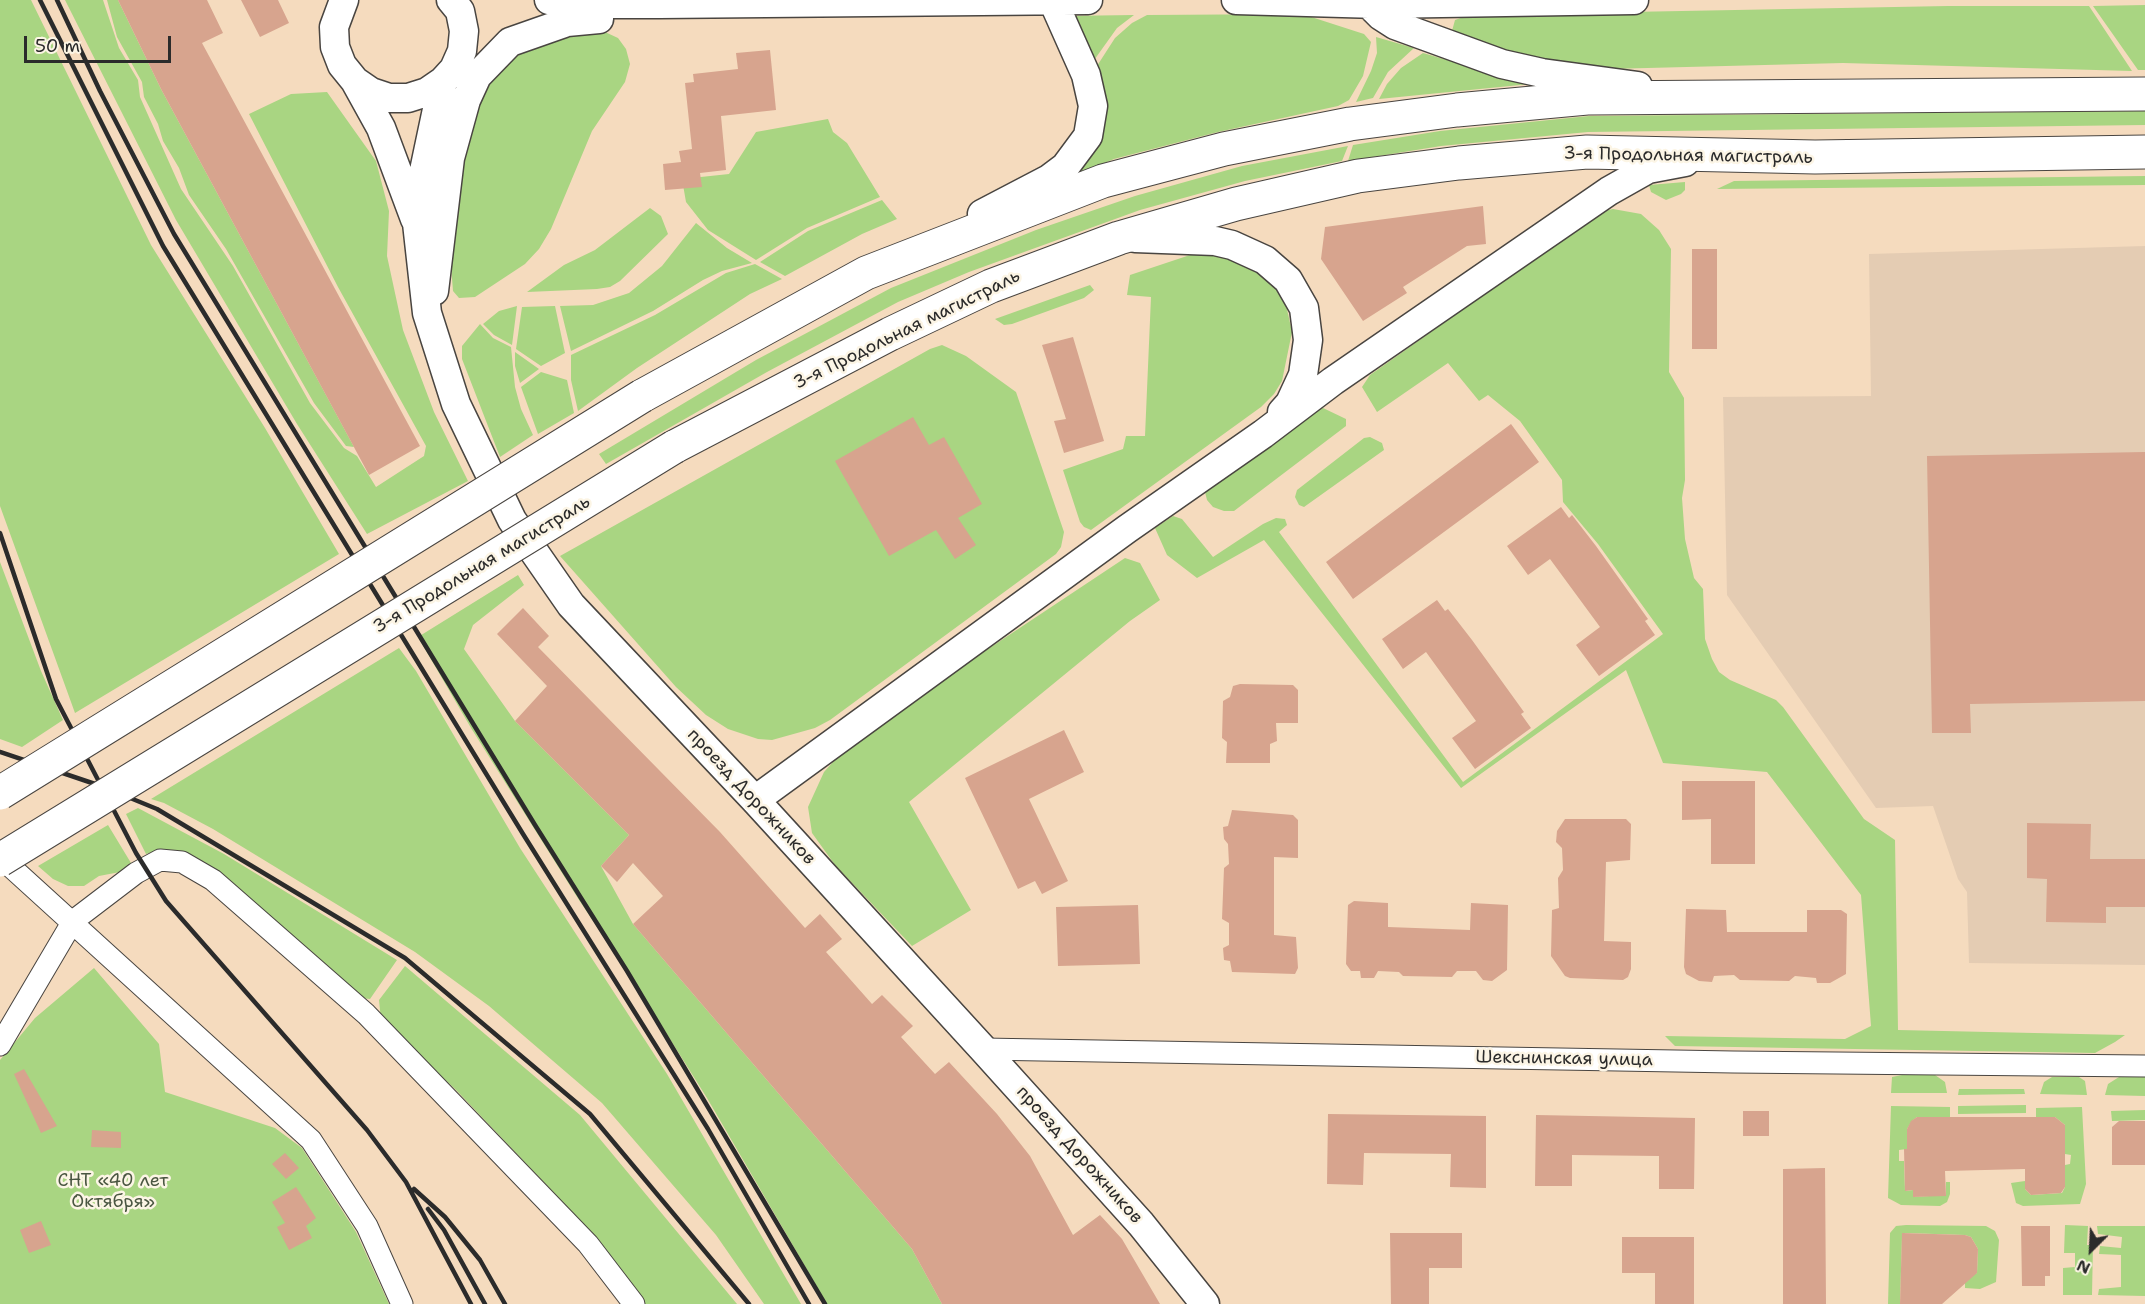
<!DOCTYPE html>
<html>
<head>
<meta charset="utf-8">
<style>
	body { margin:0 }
	#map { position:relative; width:2145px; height:1304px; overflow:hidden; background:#f5dbbe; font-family:"Shantell Sans",sans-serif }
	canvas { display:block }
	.north { position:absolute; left:2061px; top:1220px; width:60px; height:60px; -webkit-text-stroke:4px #fcf5e5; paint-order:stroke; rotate:204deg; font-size:16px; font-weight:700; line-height:24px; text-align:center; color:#2b2b2b }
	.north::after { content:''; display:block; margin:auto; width:21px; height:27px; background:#2b2b2b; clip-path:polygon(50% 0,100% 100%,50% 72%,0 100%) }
	.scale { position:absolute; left:24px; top:36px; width:147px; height:27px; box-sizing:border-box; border:3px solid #2b2b2b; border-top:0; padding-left:8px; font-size:18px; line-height:21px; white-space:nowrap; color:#2b2b2b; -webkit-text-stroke:4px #fcf5e5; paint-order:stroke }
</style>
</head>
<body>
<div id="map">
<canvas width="2145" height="1304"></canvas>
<div class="north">N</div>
<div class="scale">50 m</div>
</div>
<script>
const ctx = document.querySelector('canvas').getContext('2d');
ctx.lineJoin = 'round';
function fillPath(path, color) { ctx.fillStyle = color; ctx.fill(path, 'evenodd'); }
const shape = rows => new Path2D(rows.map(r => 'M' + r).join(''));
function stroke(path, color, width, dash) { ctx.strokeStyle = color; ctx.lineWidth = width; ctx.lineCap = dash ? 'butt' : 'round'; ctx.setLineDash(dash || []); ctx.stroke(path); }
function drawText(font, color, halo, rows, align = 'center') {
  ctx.font = font + ' "Shantell Sans",sans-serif'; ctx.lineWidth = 5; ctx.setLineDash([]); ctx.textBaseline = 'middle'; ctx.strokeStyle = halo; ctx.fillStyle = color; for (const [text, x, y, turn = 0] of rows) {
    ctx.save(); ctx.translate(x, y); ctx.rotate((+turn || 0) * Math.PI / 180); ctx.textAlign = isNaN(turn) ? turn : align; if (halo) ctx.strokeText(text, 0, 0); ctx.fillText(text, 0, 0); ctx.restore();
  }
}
fillPath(shape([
	[2145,246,2145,965,1969,963,1967,892,1958,879,1933,806,1876,808,1727,595,1723,397,1871,396,1869,254]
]), '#e4ccb3');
fillPath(shape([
	[0,0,31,0,151,245,265,428,339,554,75,713,0,506],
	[65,0,103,0,119,48,138,80,140,97,181,189,233,266,310,403,344,448,357,456,376,487,424,456,426,446,338,287,249,114,291,94,327,92,376,161,389,211,387,256,403,330,434,412,468,481,367,534,297,424,176,220],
	[107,0,118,0,161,89,354,447,346,446,314,403,226,249,189,195,179,168,163,141,158,124,144,97,142,82,117,37],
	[2145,5,2145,70,2138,70,2093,6],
	[1948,6,2089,6,2132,71,1843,63,1569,70,1549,67,1452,31,1455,20,1469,15],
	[1302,14,1364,34,1371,42,1363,76,1349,100,1338,106,1218,132,1114,159,1076,175,1095,69,1115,38,1132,23,1147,15],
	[1134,15,1117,28,1092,63,1064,16],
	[585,30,605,32,618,38,626,49,630,64,625,82,592,131,551,229,539,249,525,264,475,297,459,298,453,291,451,266,467,121,476,98,508,54],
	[1376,37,1414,48,1388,72,1373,98,1356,102,1371,71,1377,53],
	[1423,53,1530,84,1379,99,1387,84,1401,68],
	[2145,111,2145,125,1588,132,1441,146,1348,161,1353,145,1440,131,1589,116],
	[828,119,833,132,847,143,880,197,807,228,756,260,708,230,686,202,682,179,729,174,756,132],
	[1348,146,1342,161,1245,181,1140,210,969,272,898,302,767,372,606,464,599,454,756,360,891,288,1036,230,1135,196,1242,166],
	[2145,176,2145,185,1717,189,1734,181],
	[1685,182,1685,190,1681,194,1666,200,1651,192,1649,185],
	[882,200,897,219,862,234,785,276,760,262,808,231],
	[650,208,661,216,668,234,620,281,610,287,597,289,527,292,564,265,595,250],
	[1613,209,1641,214,1659,230,1671,249,1669,372,1684,398,1685,480,1682,498,1685,539,1694,578,1703,589,1705,639,1712,659,1719,672,1730,680,1776,700,1783,707,1864,819,1895,840,1898,1030,2125,1035,2115,1042,2095,1053,1675,1046,1665,1036,1845,1039,1871,1026,1861,895,1767,772,1663,763,1626,670,1461,788,1264,540,1197,578,1167,555,1155,528,1173,516,1182,519,1213,557,1263,524,1276,518,1285,519,1287,525,1279,532,1463,782,1663,634,1598,544,1563,502,1562,480,1520,421,1488,395,1479,401,1448,363,1377,412,1362,387,1370,375,1584,224,1604,211],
	[696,223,727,248,752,263,722,271,703,280,653,311,571,351,560,306,593,305,629,293,662,266],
	[1209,253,1229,256,1269,277,1285,300,1292,332,1282,381,1274,394,1261,407,1091,530,1084,527,1080,522,1063,470,1123,449,1126,436,1145,436,1151,297,1127,295,1130,275,1190,255],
	[755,264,782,279,750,294,637,368,578,411,571,380,571,355,655,315,726,273],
	[1090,285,1094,290,1084,298,1012,324,1004,325,995,319],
	[517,306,512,345,494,335,483,324,499,311],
	[555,306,565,353,541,366,516,349,522,307],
	[480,324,493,338,511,347,515,387,521,409,533,435,500,457,462,359,462,346],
	[942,345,966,356,1016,392,1064,532,1061,547,1056,554,830,720,815,728,772,740,758,739,728,729,706,715,676,687,560,556,930,349],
	[515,352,539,369,520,383,515,366],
	[541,372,567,380,574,413,538,434,521,387],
	[1323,408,1346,419,1346,426,1234,511,1224,511,1213,507,1207,500,1205,492,1208,486,1316,409],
	[1370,437,1382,443,1384,450,1304,507,1299,505,1295,497,1297,490,1364,438],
	[1125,558,1140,563,1160,600,1130,621,909,802,971,910,912,946,835,865,812,833,808,807,824,772,841,753,982,653],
	[0,562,41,671,63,720,22,747,0,739],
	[518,575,524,585,473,625,464,649,515,721,629,835,601,866,633,924,912,1249,942,1304,827,1304,707,1098,636,985,579,900,471,728,418,637],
	[399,648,416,671,520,848,667,1074,801,1304,764,1304,716,1235,602,1103,489,1006,415,952,213,829,164,803,151,799],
	[138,808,224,854,397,960,370,999,361,998,180,853,162,849,146,854,126,814],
	[108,825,131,863,120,872,99,876,84,886,68,886,53,879,38,866],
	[405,966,580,1115,737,1304,641,1304,599,1247,554,1193,456,1090,381,1020,379,1000],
	[94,968,159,1044,165,1092,275,1128,302,1148,356,1232,389,1304,0,1304,0,1060,35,1018],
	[1902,1075,1935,1075,1945,1082,1947,1093,1891,1093,1892,1077],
	[2052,1077,2079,1077,2085,1081,2087,1095,2040,1094,2044,1082],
	[2119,1077,2145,1077,2145,1096,2105,1095,2108,1084],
	[1959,1089,2024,1089,2025,1094,1958,1095],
	[2026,1105,2026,1113,1958,1114,1958,1106],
	[1891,1106,1950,1107,1950,1117,1917,1117,1912,1121,1907,1129,1907,1149,1899,1150,1899,1161,1904,1161,1905,1191,1913,1190,1913,1197,1946,1195,1946,1182,1950,1182,1950,1194,1947,1202,1940,1206,1901,1205,1888,1198],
	[2082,1107,2086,1184,2080,1204,2023,1206,2016,1203,2011,1183,2025,1181,2025,1189,2031,1195,2062,1193,2065,1187,2065,1165,2070,1164,2071,1155,2065,1154,2065,1125,2055,1117,2036,1117,2036,1108],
	[2145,1110,2145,1120,2112,1121,2111,1111],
	[1906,1225,1986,1226,1995,1231,1999,1240,1996,1282,1980,1289,1965,1288,1965,1277,1977,1273,1978,1249,1971,1237,1965,1235,1905,1233,1902,1238,1900,1304,1888,1304,1890,1233,1896,1226],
	[2065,1225,2088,1226,2087,1245,2093,1245,2092,1295,2063,1295,2063,1268,2075,1267,2075,1253,2064,1253],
	[2097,1226,2145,1226,2145,1296,2098,1295,2099,1289,2121,1287,2121,1255,2099,1254,2100,1246,2121,1248,2122,1237,2098,1234]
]), '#a9d582');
fillPath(shape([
	[118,0,207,0,223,33,202,43,420,446,369,475,161,89],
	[241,0,278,0,289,23,260,37],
	[770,50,776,110,721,116,726,170,700,173,702,187,665,190,663,164,681,162,679,151,692,149,685,83,694,82,693,74,738,69,736,53],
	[1483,206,1486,244,1467,246,1403,287,1407,293,1363,321,1321,259,1325,227],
	[1692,249,1717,249,1717,349,1692,349],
	[1073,337,1104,441,1064,453,1054,421,1066,419,1042,345],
	[913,417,929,445,944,437,982,504,958,518,976,545,955,559,936,530,889,556,835,461],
	[1511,424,1539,462,1353,599,1326,562],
	[2145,452,2145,701,1970,704,1971,733,1932,733,1927,456],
	[1561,507,1569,518,1572,515,1596,546,1648,619,1645,621,1655,635,1599,676,1576,645,1600,627,1550,559,1528,575,1507,546],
	[1437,600,1445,611,1448,609,1472,640,1524,712,1521,714,1531,728,1475,769,1452,738,1476,721,1426,652,1403,669,1382,639],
	[523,608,549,636,538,647,720,832,805,928,820,914,842,939,826,952,872,1004,882,995,913,1026,901,1037,935,1074,949,1062,997,1114,1030,1156,1073,1235,1100,1215,1122,1239,1160,1304,942,1304,912,1249,633,924,663,896,633,863,617,882,601,866,629,835,515,721,547,686,497,634],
	[1240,684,1293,685,1298,690,1298,723,1276,723,1277,741,1270,744,1270,763,1226,763,1227,742,1222,738,1223,701,1230,697,1233,686],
	[1064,730,1084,772,1029,799,1068,881,1042,894,1035,881,1018,889,965,778],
	[1682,781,1755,781,1755,864,1711,864,1711,819,1682,820],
	[1232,810,1293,815,1298,820,1298,858,1274,857,1274,935,1296,937,1298,968,1295,974,1232,972,1230,961,1224,960,1223,948,1229,945,1229,923,1222,919,1224,868,1229,864,1228,844,1224,839,1223,827,1228,826],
	[1565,819,1626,819,1631,824,1630,860,1606,862,1604,941,1631,942,1631,969,1628,977,1623,980,1570,978,1565,976,1551,956,1552,910,1559,908,1558,878,1563,870,1562,848,1556,842,1557,831],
	[2027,823,2091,824,2090,859,2145,859,2145,907,2106,907,2106,923,2046,922,2047,879,2027,878],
	[1354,901,1388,903,1388,927,1470,930,1471,903,1508,905,1507,970,1492,981,1483,980,1476,971,1457,971,1452,977,1403,976,1399,972,1378,971,1374,978,1361,978,1360,971,1351,971,1346,964,1348,905],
	[1138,905,1140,964,1058,966,1056,907],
	[1686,909,1726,910,1727,932,1807,932,1807,910,1841,910,1847,914,1846,974,1830,983,1817,983,1816,978,1795,976,1789,981,1740,980,1734,975,1714,976,1712,982,1699,981,1686,974,1684,967],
	[24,1069,57,1126,41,1133,14,1074],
	[1743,1111,1769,1111,1769,1136,1743,1136],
	[1328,1114,1486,1116,1486,1188,1450,1187,1451,1154,1364,1153,1363,1185,1327,1184],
	[1536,1115,1695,1118,1694,1189,1659,1189,1659,1156,1572,1155,1572,1186,1535,1186],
	[1917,1117,2055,1117,2065,1125,2065,1187,2061,1193,2031,1195,2025,1189,2025,1169,1945,1171,1946,1196,1913,1197,1913,1190,1905,1191,1904,1149,1907,1149,1907,1129,1911,1121],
	[2119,1121,2145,1121,2145,1165,2112,1165,2112,1127],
	[92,1130,121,1132,121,1148,91,1147],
	[285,1153,299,1168,286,1179,272,1164],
	[1825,1168,1826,1304,1783,1304,1783,1169],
	[296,1187,316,1218,306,1226,312,1238,289,1250,277,1227,285,1223,272,1202],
	[41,1221,51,1245,29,1253,20,1230],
	[2021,1226,2050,1226,2050,1276,2045,1276,2045,1286,2022,1286],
	[1390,1233,1462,1233,1462,1268,1429,1268,1429,1304,1391,1304],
	[1902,1233,1965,1235,1971,1237,1978,1249,1977,1273,1942,1304,1900,1304],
	[1622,1237,1694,1237,1694,1304,1655,1304,1655,1273,1622,1273]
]), '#d7a48e');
const minor = shape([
	[0,857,311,1140,367,1226,402,1304],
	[0,1045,73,921,136,873,160,860,182,862,213,880,366,1014,588,1244,634,1304],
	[983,1049,1733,1062,2145,1066]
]);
const secondary = shape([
	[344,0,334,27,335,47,342,65,355,81,371,92,389,98,408,98,427,92,443,81,454,69,462,51,464,31,460,11,451,0],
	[549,0,563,4,659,4,1088,0],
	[1236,0,1378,4,1634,0],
	[1369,4,1381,16,1395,25,1502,64,1542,73,1638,86],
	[355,81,381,128,415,219],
	[443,81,424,171,417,223,427,313,456,404,512,520,571,605,755,800,983,1049,1141,1224,1205,1304],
	[982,214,1049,179,1065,167,1088,136,1093,106,1086,75,1053,1],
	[1135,238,1215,241,1232,245,1265,260,1288,280,1304,308,1308,340,1303,375,1290,403,1282,412],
	[434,291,450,158,466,100,477,76,510,42,567,22,599,19],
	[755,800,1127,529,1263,434,1333,381,1609,191,1648,169,1685,162]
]);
const trunk = shape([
	[642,396,866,273,1103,181,1224,149,1350,124,1457,110,1587,98,2145,94],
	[674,447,890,334,991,286,1119,238,1236,204,1358,176,1459,163,1587,152,1815,157,2145,152]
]);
stroke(minor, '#494541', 23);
stroke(secondary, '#494541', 31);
stroke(trunk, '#494541', 35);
stroke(minor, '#fff', 21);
stroke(secondary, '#fff', 28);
stroke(trunk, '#fff', 33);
stroke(shape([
	[40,0,163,246,523,834,708,1129,809,1304],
	[57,0,100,91,174,234,535,825,627,971,825,1304],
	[0,533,56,699,136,853,166,901,367,1130,406,1182,471,1304],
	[0,752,101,786,157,809,405,958,590,1114,749,1304],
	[414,1189,445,1217,480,1260,505,1304],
	[428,1209,444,1230,485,1304]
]), '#2b2b2b', 4.5);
const trunkBridge = shape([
	[0,793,642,396],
	[0,860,674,447]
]);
stroke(trunkBridge, '#494541', 35, []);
stroke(trunkBridge, '#fff', 33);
drawText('18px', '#2b2b2b', '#fcf5e5', [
	["3-я Продольная магистраль",1688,156,1],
	["3-я Продольная магистраль",907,330,-26],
	["3-я Продольная магистраль",482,565,-31],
	["проезд Дорожников",751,797,47],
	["Шекснинская улица",1564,1059,1],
	["проезд Дорожников",1079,1155,48]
]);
drawText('18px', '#4a5641', '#fcf5e5', [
	["СНТ «40 лет",113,1181],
	["Октября»",113,1202]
]);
</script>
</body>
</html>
